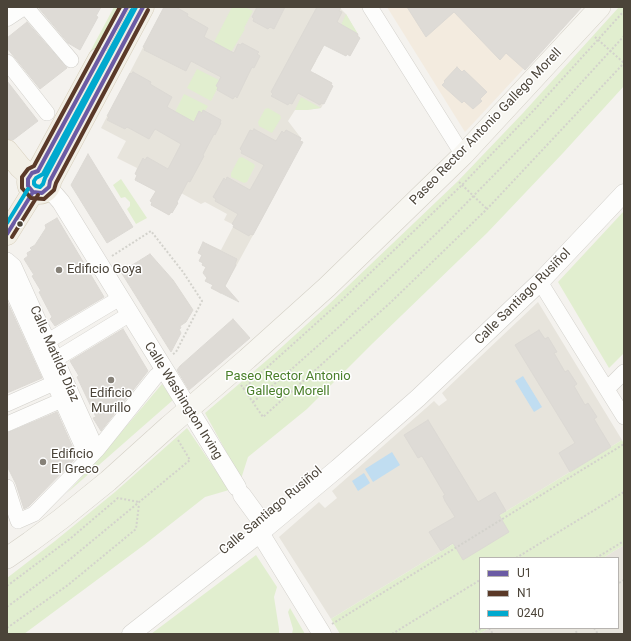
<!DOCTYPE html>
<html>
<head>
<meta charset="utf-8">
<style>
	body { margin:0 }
	#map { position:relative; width:631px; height:641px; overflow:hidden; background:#f4f2ee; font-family:Roboto,sans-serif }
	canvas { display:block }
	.frame { position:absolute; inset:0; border:8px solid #4b4439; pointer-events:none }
	.legend { position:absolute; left:479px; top:557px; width:140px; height:72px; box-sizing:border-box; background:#fff; border:1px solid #b7b4b0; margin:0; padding:5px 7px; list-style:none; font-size:12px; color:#4b4439 }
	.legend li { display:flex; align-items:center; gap:8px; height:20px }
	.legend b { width:20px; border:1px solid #b7b4b0 }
</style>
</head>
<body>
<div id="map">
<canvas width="631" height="641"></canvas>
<div class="frame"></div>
<ul class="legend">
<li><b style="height:5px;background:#6b5ba4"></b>U1</li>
<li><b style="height:5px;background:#5a3928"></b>N1</li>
<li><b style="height:5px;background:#00a9ce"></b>0240</li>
</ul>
</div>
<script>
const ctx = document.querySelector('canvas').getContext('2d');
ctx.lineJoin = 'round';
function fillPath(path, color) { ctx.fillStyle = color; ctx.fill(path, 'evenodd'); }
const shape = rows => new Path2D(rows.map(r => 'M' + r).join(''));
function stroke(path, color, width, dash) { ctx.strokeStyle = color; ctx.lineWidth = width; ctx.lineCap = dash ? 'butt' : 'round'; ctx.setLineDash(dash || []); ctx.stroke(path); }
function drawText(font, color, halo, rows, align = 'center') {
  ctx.font = font + ' Roboto,sans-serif'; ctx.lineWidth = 3; ctx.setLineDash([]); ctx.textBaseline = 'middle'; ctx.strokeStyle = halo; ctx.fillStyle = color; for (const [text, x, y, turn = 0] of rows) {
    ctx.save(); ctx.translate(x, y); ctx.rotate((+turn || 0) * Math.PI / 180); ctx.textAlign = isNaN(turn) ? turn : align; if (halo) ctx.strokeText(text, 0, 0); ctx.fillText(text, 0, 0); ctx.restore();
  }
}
fillPath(shape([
	[164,7,339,7,346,14,360,38,350,56,347,54,346,56,329,47,326,42,319,55,317,54,314,59,316,61,309,73,313,75,315,73,332,83,331,85,333,86,321,108,307,110,295,110,288,121,301,138,277,191,221,294,211,288,213,285,205,281,208,276,204,274,203,272,206,267,202,265,203,263,199,261,202,255,198,253,203,242,221,250,234,225,224,220,227,214,205,202,201,204,181,193,177,202,178,203,172,213,171,213,169,215,151,205,152,202,150,201,156,191,135,180,137,175,135,174,137,168,117,158,126,141,101,128],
	[538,302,622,440,331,619,279,537,319,502,325,508,337,498,332,491,434,401,439,406,447,400,442,393],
	[624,545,624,634,479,634,489,628,618,628,618,558,603,558]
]), '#e7e4dc');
fillPath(shape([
	[387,7,581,7,465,132]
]), '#f3ebdf');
fillPath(shape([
	[114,7,122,7,45,150,39,147],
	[232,7,245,7,253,11,244,28,245,29,230,54,225,48,214,42],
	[619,7,624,7,624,86,563,153,487,233,373,343,307,409,248,457,241,479,205,413,273,355,327,306,458,181,523,113],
	[346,14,358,34,341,25],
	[197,69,219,80,216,86,218,87,211,101,187,88],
	[184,94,208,106,205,111,203,110,202,113,199,112,194,122,175,112],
	[301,97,321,108,307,110,295,110],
	[268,108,280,115,281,118,272,133,259,126,258,122,265,109],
	[242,157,254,164,255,166,247,182,244,183,231,177,231,173,239,158],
	[121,179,147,218,136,224,127,209,130,206,130,202,125,197,121,198,113,185],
	[624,211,624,353,609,368,558,282],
	[162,384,173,400,67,493,101,456],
	[187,428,229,490,205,497,144,545,24,634,7,634,7,578,55,541,115,492],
	[622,440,624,444,624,545,603,558,480,558,480,628,489,628,479,634,340,634,331,619],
	[256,555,277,587,274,597,279,629,279,634,151,634],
	[290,608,305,634,292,634,293,629,288,612]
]), '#e1eecf');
fillPath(shape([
	[523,376,542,407,534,412,515,381],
	[392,452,400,465,373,482,365,469],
	[364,473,370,483,358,491,352,481]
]), '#c0ddf1');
const building = shape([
	[38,7,101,7,96,16,98,17,80,50,68,43,38,7],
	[164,7,176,7,188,14,187,16,208,28,204,37,234,53,238,44,241,45,242,43,259,52,257,54,260,56,254,68,252,67,237,98,235,96,233,99,217,90,218,87,216,86,221,77,191,61,186,71,144,50,145,48,143,47,164,7],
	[257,7,285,7,274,29,270,27,268,29,253,21,254,18,252,17,257,7],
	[317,7,341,7,339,11,342,12,337,22,358,34,357,36,360,38,350,56,347,54,346,56,324,45,310,71,332,83,331,85,333,86,324,104,321,103,320,105,298,93,292,104,289,103,288,105,271,96,273,94,271,92,317,7],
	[407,7,582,7,525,70,506,53,500,60,454,12,426,37,407,7],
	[27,22,67,68,40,89,7,48,7,38,27,22],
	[457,67,462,72,464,70,487,92,480,99,482,101,473,109,464,101,462,103,442,85,445,82,444,81,457,67],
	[133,72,151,82,150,84,172,97,167,107,194,122,199,111,202,113,203,110,221,120,220,123,221,123,215,135,214,134,203,155,204,156,190,182,188,181,177,202,178,203,172,213,171,212,169,215,151,205,152,202,150,201,156,191,135,180,137,175,135,174,143,158,145,160,147,157,168,169,181,144,155,129,149,139,127,127,125,129,107,120,109,117,107,116,130,73,131,74,133,72],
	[7,81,38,121,13,140,7,139,7,81],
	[254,129,276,141,282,131,284,133,286,130,301,138,300,141,303,142,253,235,250,234,249,236,233,227,234,225,232,224,238,214,215,201,216,199,213,197,224,178,226,180,227,177,250,190,264,165,241,153,242,151,240,149,250,130,253,131,254,129],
	[88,154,133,227,107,243,71,185,88,154],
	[57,218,104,297,55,326,50,319,52,317,39,292,41,291,32,276,34,275,24,259,28,256,27,253,32,250,30,248,35,245,46,228,45,225,57,218],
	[203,242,237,259,235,264,236,265,225,286,239,302,211,288,213,285,205,281,207,278,203,273,206,267,202,265,203,263,199,261,202,255,198,253,203,242],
	[150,254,173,280,193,310,186,322,180,326,181,328,179,329,181,333,171,352,121,272,150,254],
	[7,301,42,378,7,393,7,301],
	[233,319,250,338,189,390,177,370,180,366,233,319],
	[123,329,148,371,101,431,93,418,96,417,77,377,79,376,70,361,123,329],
	[539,330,545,339,548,337,557,352,554,353,565,372,568,370,577,384,574,386,585,405,588,403,597,417,594,419,611,447,570,472,559,453,575,443,515,345,539,330],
	[57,412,77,457,29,506,24,509,16,484,7,466,7,433,57,412],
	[428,420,478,502,495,492,506,511,499,515,509,532,463,560,453,543,441,551,429,532,455,517,445,501,443,496,445,495,422,456,418,458,404,435,428,420]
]);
fillPath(building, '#dedbd6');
stroke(building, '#dcd9d4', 1);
const minor = shape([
	[26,7,71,60],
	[370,7,463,155],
	[7,62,47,113],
	[7,260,14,266,97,450],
	[7,279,88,459],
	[540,282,624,417],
	[48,341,120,298],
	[56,359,130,314],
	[607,389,624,372],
	[7,404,54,383],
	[7,424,62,400],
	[7,487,18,521,34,514,97,450,156,376,164,370]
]);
const tertiary = shape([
	[7,17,22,7],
	[48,190,55,195,61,202,237,487],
	[242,495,261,521],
	[260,533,322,634],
	[131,634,260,533,338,468,418,398,540,282,624,193]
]);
const secondary = shape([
	[7,558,30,542,61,519,108,481,169,426,247,359,327,287,463,155,600,7]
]);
const primary = shape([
	[7,151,20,167,30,176],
	'28 182a11 11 0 1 1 22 0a11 11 0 1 1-22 0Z',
	[38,171,99,59],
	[50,181,143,7],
	[7,234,33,192]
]);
stroke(minor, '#d2d0cb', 16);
stroke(tertiary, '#d2d0cb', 19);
stroke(secondary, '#d3cfc5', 22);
stroke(primary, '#d6cebb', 23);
stroke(shape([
	[595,37,624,63],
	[459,182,487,209],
	[112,256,151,231,183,272,202,301,176,352,172,355],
	[241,385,263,417,390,303,487,209,624,63],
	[243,389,341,301,462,185,535,109,624,11],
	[253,402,285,375,340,326,441,229,538,130,624,36],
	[516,558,624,492],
	[596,558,624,541],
	[619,583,624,580],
	[7,586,71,538,118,498,139,502],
	[7,607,57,570,190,460,178,440],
	[332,624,624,444],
	[7,628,68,585,136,529,139,504],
	[489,628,493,634],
	[594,628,598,634],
	[576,631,577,634],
	[392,634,480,580],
	[472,634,482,628]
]), '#d3d2cc', 2, [2, 2]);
stroke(minor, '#fdfdfc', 15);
stroke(tertiary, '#fdfdfc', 18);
stroke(secondary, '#f7f6f1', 21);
stroke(primary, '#f2efe6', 22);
stroke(shape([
	[127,7,38,171,32,173,28,179,28,186,33,192,42,193,49,187,50,181,143,7],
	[7,234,33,192]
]), '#6b5ba4', 4);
stroke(shape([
	[120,7,34,166,28,169,22,177,22,188,31,198,44,199,54,190,56,183,148,10],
	[12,237,38,195]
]), '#5a3928', 4);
stroke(shape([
	[132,10,43,174,36,178,34,181,34,184,36,186,40,187,43,184,45,178,136,7],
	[7,223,28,189]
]), '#00a9ce', 4);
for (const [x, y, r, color] of [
	[20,224,3.5,"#4b4439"],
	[59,270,4,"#868178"],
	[111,380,4,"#868178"],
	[43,462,4,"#868178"]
]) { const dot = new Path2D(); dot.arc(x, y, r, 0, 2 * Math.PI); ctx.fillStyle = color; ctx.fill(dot); stroke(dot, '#fff', 1.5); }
drawText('13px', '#4b4439', '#fff', [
	["Paseo Rector Antonio Gallego Morell",486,127,-46],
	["Calle Santiago Rusiñol",523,297,-45],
	["Calle Matilde Díaz",54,354,66],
	["Calle Washington Irving",183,401,58],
	["Calle Santiago Rusiñol",271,511,-40]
]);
drawText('13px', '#4b4439', '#fff', [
	["Edificio Goya",67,270],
	["Edificio",111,394,"center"],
	["Murillo",111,409,"center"],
	["Edificio",51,455],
	["El Greco",51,470]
], 'left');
drawText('13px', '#4a7f2a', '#fff', [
	["Paseo Rector Antonio",288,377],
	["Gallego Morell",288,392]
]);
</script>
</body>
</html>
